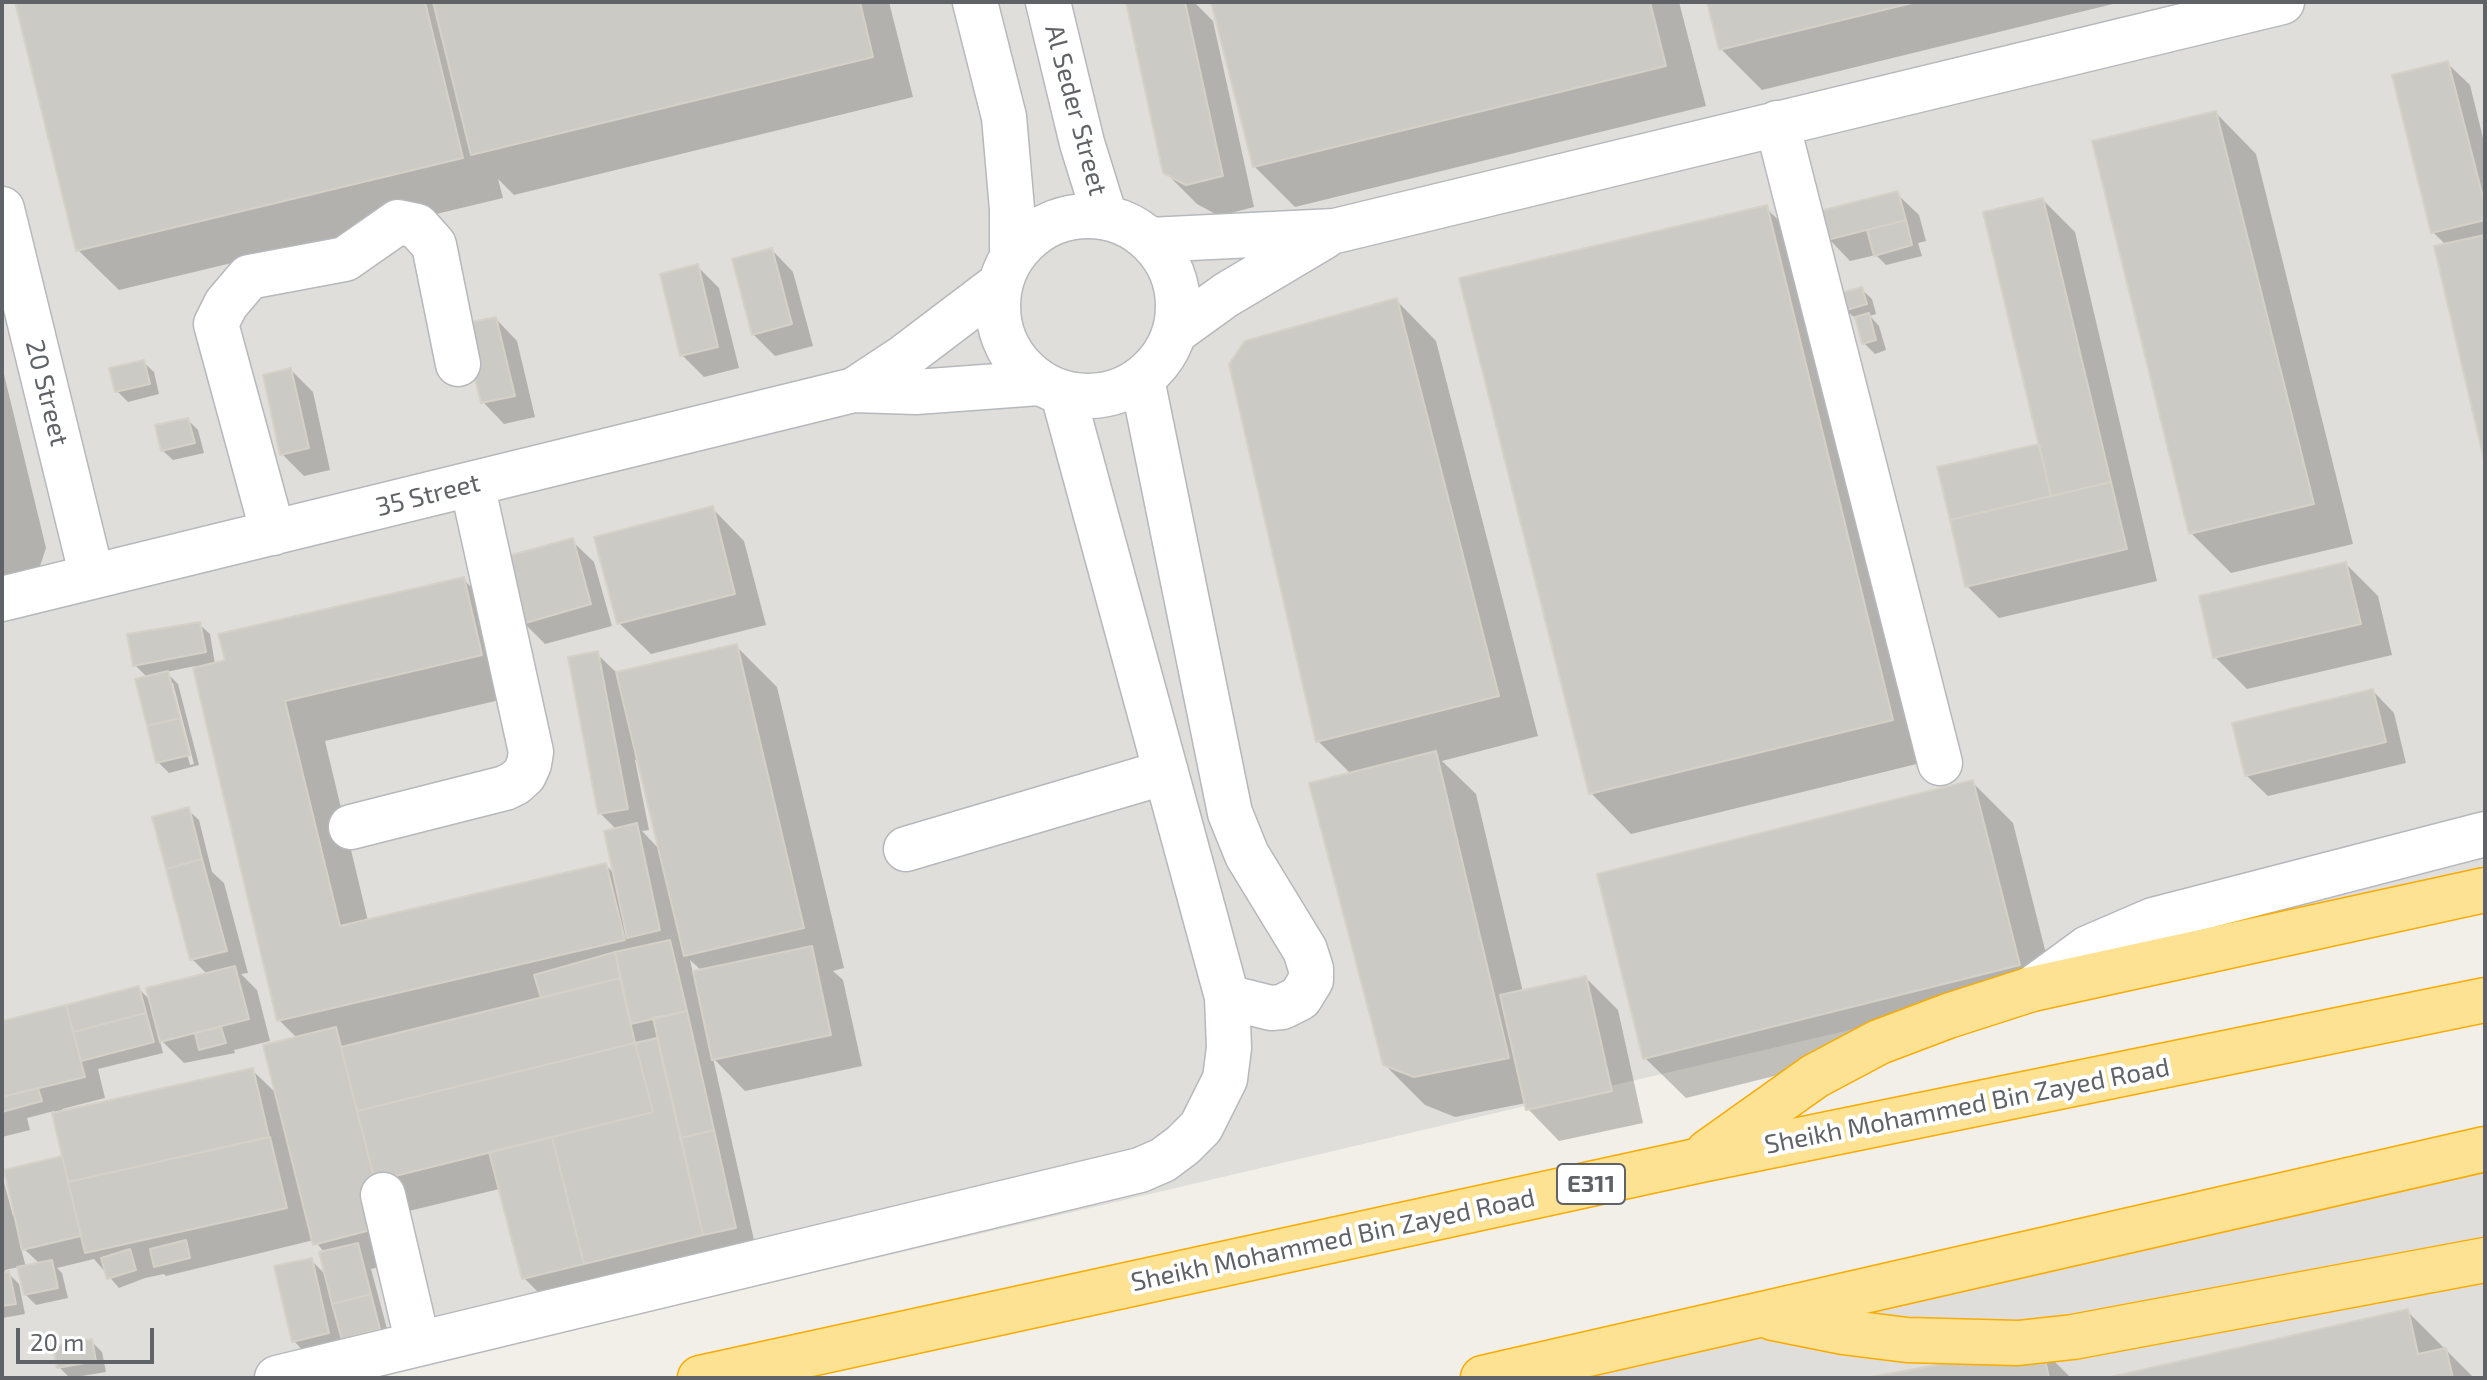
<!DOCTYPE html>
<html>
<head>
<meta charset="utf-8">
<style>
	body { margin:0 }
	#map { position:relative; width:2487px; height:1380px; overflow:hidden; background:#f1efe8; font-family:"Exo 2",sans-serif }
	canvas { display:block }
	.frame { position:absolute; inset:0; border:4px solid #5f6368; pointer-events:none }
	.scale { position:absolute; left:16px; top:1328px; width:138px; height:36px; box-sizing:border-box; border:4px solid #5f6368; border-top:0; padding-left:10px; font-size:24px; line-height:28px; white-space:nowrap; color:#5f6368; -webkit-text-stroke:6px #fff; paint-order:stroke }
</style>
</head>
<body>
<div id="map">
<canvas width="2487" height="1380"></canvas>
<div class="frame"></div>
<div class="scale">20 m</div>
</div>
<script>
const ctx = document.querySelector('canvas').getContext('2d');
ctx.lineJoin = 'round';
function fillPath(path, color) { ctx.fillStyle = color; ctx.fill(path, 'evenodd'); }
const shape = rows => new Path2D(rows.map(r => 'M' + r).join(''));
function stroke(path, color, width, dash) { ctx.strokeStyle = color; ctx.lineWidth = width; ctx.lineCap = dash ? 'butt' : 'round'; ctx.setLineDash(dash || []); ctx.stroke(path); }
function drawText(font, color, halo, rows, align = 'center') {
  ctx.font = font + ' "Exo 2",sans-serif'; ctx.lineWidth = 8; ctx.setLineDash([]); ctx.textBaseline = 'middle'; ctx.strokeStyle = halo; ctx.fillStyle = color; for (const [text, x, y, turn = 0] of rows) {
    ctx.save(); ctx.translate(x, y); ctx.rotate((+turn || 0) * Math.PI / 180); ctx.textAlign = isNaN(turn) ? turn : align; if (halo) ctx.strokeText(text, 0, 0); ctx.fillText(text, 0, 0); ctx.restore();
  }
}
fillPath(shape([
	[2,2,2485,2,2485,881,365,1378,2,1378],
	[2485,1149,2485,1378,1535,1378]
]), '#e0deda');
fillPath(shape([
	[17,2,889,2,913,97,514,195,498,179,503,198,119,290,78,250],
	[1128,2,1194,2,1213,21,1254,207,1219,216,1197,204,1165,172],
	[1213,2,1679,2,1706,106,1295,207,1254,166],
	[1709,2,2121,2,1762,90,1721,49],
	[2448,64,2470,85,2485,146,2485,455,2447,246,2433,232],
	[2216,113,2256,154,2353,544,2231,573,2191,533],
	[1897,194,1919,215,1926,241,1918,243,1922,256,1886,265,1876,255,1850,261,1829,239],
	[2043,200,2075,232,2157,581,1999,618,1967,586,1940,468,2041,445],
	[1766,208,1807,248,1933,760,1631,834,1591,793],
	[772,250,793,272,813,346,775,356,753,334],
	[697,266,719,288,739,368,704,377,682,355],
	[1861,289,1872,299,1876,314,1870,316,1879,326,1886,350,1875,354,1864,343,1858,320,1845,310],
	[1396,300,1436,341,1538,736,1442,761,1476,794,1523,992,1586,978,1618,1010,1643,1123,1559,1141,1528,1109,1526,1103,1455,1117,1425,1105,1384,1064,1351,774,1318,741],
	[496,319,517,341,535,417,504,424,483,402],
	[143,362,154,372,159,394,128,402,117,391],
	[2,366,46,548,36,578,2,587],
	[291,370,313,392,330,470,304,476,282,454],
	[188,420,198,430,204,453,173,460,162,450],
	[713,509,744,541,766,625,651,654,619,623],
	[572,541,594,562,612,626,545,644,524,623],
	[2346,564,2378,596,2392,655,2247,689,2215,657],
	[463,579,504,620,521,695,325,741,368,921,606,865,615,875,617,830,600,813,597,654,618,674,736,646,777,687,844,968,833,971,843,980,862,1066,745,1091,713,1058,756,1249,546,1300,524,1278,499,1189,405,1212,417,1258,371,1269,390,1340,315,1363,294,1341,311,1260,327,1276,325,1253,314,1240,166,1276,164,1274,145,1278,119,1288,94,1259,57,1268,62,1273,68,1298,36,1305,25,1294,19,1267,5,1270,19,1284,25,1314,2,1318,2,1175,13,1216,66,1163,54,1111,27,1118,30,1130,2,1137,2,1023,138,988,152,1002,208,975,192,959,188,810,199,820,212,872,224,883,248,973,241,974,257,990,270,1041,234,1050,235,1053,184,1063,159,1038,163,1053,98,1069,105,1098,62,1109,63,1113,252,1070,278,1095,298,1039,279,1020,195,666,166,672,178,684,199,765,169,773,158,762,148,678,135,665,199,624,210,634,215,664],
	[169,683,173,683,194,764,190,765],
	[639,759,660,850,642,831,649,830,635,760],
	[690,960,702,971,693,973],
	[20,1245,40,1264,26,1267],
	[2373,691,2394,713,2406,763,2268,796,2246,775],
	[1972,782,2013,823,2059,1005,1686,1098,1645,1058],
	[2407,1311,2474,1378,2115,1378],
	[91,1341,102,1352,106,1372,70,1378,59,1367],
	[2041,1348,2071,1378,1876,1378]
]), '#0003');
const building = shape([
	[15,2,425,2,463,158,76,251,15,2],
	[433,2,860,2,873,57,471,155,433,2],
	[1126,2,1185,2,1223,176,1186,185,1163,173,1126,2],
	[1211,2,1650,2,1666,66,1253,167,1211,2],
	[1707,2,1916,2,1719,50,1707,2],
	[2448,61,2485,205,2485,220,2431,233,2392,75,2448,61],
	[2216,111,2314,504,2189,534,2092,141,2216,111],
	[1898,191,1906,220,1827,240,1820,211,1898,191],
	[2043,198,2111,482,2051,496,1983,212,2043,198],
	[1767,205,1893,720,1589,794,1459,278,1767,205],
	[1906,220,1912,245,1874,256,1867,230,1906,220],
	[2485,235,2485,464,2434,246,2485,235],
	[772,248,792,324,752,335,732,259,772,248],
	[698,264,718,347,680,356,660,274,698,264],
	[1862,287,1867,304,1843,311,1838,294,1862,287],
	[1397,298,1499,696,1316,742,1229,364,1245,341,1397,298],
	[1869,313,1876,340,1862,344,1855,317,1869,313],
	[496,317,515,396,481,403,462,324,496,317],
	[144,360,150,384,115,392,109,368,144,360],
	[291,368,309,448,280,455,263,375,291,368],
	[188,418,195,443,161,451,155,425,188,418],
	[2039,444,2051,496,1950,520,1937,467,2039,444],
	[2111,482,2127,549,1965,587,1950,520,2111,482],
	[713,506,735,594,617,624,594,537,713,506],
	[573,538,591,604,522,624,504,557,573,538],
	[2346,562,2361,624,2213,658,2199,596,2346,562],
	[464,577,482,655,285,701,340,926,606,863,625,940,277,1021,193,668,225,660,218,634,464,577],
	[200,622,206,652,133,666,127,634,200,622],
	[737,644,804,928,684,956,616,672,737,644],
	[598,651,628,809,598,814,568,657,598,651],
	[168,671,180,718,147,726,135,679,168,671],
	[2373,689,2386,742,2245,776,2232,723,2373,689],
	[180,718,190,755,156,763,147,726,180,718],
	[1436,751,1509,1058,1414,1077,1383,1065,1309,783,1436,751],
	[1973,780,2020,965,1643,1059,1597,874,1973,780],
	[189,807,202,859,166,869,152,817,189,807],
	[637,823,660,930,627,938,604,831,637,823],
	[202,859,227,951,190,960,166,869,202,859],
	[670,940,687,1011,631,1024,615,952,670,940],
	[812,946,831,1035,712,1060,693,971,812,946],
	[615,952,620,978,541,998,534,975,615,952],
	[235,966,249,1019,160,1042,146,988,235,966],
	[1586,976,1612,1091,1526,1110,1500,995,1586,976],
	[620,978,635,1043,357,1111,341,1047,620,978],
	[139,986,146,1013,73,1032,66,1005,139,986],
	[66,1005,85,1077,2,1097,2,1021,66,1005],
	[687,1011,714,1130,681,1138,653,1018,687,1011],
	[146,1013,154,1042,81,1061,73,1032,146,1013],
	[221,1027,226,1043,199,1050,195,1033,221,1027],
	[336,1027,386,1226,313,1245,263,1045,336,1027],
	[657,1038,703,1235,584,1264,552,1137,653,1112,635,1043,657,1038],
	[635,1043,653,1112,375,1181,357,1111,635,1043],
	[253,1068,269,1137,68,1182,52,1113,253,1068],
	[38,1088,42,1101,2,1112,2,1097,38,1088],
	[714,1130,736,1228,703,1235,681,1138,714,1130],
	[270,1137,287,1208,85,1253,68,1182,270,1137],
	[552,1137,584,1264,522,1279,489,1152,552,1137],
	[62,1156,81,1236,22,1250,4,1170,62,1156],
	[186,1240,190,1258,154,1267,150,1249,186,1240],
	[358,1243,371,1294,332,1304,319,1252,358,1243],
	[130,1249,136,1270,107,1279,101,1258,130,1249],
	[312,1258,329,1333,292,1342,274,1266,312,1258],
	[52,1260,58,1288,24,1295,17,1267,52,1260],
	[9,1271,16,1304,2,1306,2,1273,9,1271],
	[371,1294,380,1329,342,1340,332,1304,371,1294],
	[2408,1309,2418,1354,2446,1348,2453,1378,2106,1378,2408,1309],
	[92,1339,96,1361,57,1368,53,1346,92,1339],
	[2042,1346,2049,1378,1865,1378,2042,1346]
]);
fillPath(building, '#cccac5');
stroke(building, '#d6d1c6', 2);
const minor = shape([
	[975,2,1004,117,1012,209,1012,255],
	[1048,2,1082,143,1105,217],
	[1777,123,1940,763],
	[2,209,92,577],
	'998 306a90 90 0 1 1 180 0a90 90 0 1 1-180 0Z',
	[1149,240,1335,231,2282,2],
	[1176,331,1226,295,1325,236],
	[1142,379,1230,813,1247,855,1305,950,1311,969,1311,980,1300,998,1282,1007,1271,1008,1227,997],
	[854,390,904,357,999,285],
	[273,533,216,324,226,304,249,277,345,259,398,222,417,226,434,245,458,364],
	[2,599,854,390,916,392,1039,383],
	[351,827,505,788,515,783,524,775,529,764,531,752,472,484],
	[906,849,1166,772],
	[2032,989,2088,948,2153,920,2485,834],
	[383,1195,418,1344],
	[277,1378,1140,1170,1163,1160,1183,1145,1201,1127,1225,1079,1229,1048,1227,997,1063,394]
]);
const highway = shape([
	[1708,1152,1815,1076,1879,1042,1948,1016,2032,989,2485,890],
	[1773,1318,1843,1332,1907,1340,2018,1343,2073,1337,2485,1260],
	[700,1378,1696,1161,2485,1000],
	[1483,1378,2485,1149]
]);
stroke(minor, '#b5b8bc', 47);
stroke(highway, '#f9ab00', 47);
stroke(minor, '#fff', 44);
stroke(highway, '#fde293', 44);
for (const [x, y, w] of [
	[1591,1184,68]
]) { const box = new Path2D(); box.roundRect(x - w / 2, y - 20, w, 40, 6); ctx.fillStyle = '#fff'; ctx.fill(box); stroke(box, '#5f6368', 2); }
drawText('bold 24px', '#5f6368', null, [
	["E311",1591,1184]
]);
drawText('26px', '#5f6368', '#fff', [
	["Al Seder Street",1076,110,75],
	["20 Street",47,393,76],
	["35 Street",428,495,-14],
	["Sheikh Mohammed Bin Zayed Road",1967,1106,-11],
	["Sheikh Mohammed Bin Zayed Road",1333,1240,-12]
]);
</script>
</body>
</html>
